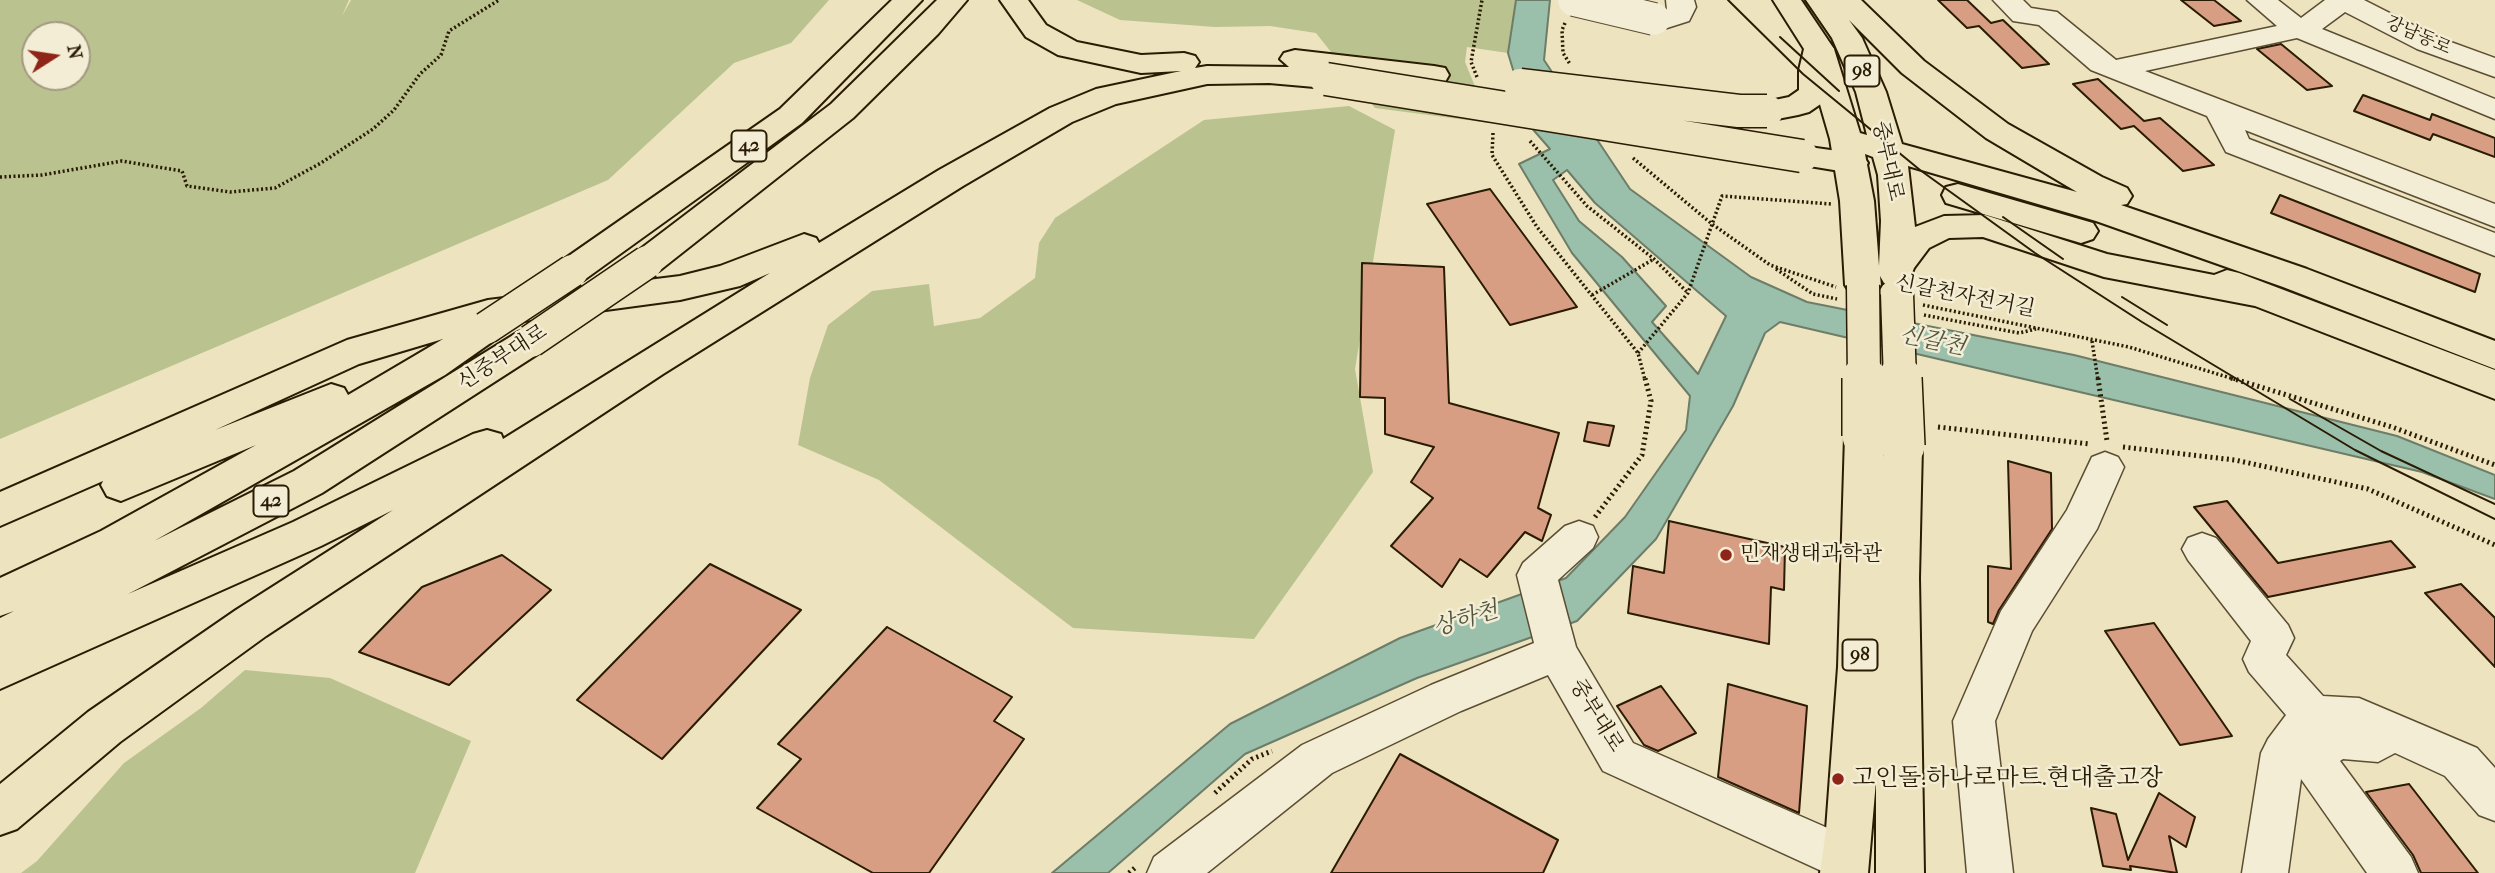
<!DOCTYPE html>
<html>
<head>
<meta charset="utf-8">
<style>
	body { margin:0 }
	#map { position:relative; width:2495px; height:873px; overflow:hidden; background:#ede3be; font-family:"IM FELL French Canon",serif }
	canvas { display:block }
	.north { position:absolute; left:21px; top:21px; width:70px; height:70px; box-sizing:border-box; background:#f3edd5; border:2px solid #a39981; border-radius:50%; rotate:78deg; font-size:19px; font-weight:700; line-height:28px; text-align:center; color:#2a1b03 }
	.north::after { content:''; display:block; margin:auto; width:24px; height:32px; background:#8f2418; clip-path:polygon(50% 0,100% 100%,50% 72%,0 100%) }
</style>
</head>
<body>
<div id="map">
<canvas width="2495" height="873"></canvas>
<div class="north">N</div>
</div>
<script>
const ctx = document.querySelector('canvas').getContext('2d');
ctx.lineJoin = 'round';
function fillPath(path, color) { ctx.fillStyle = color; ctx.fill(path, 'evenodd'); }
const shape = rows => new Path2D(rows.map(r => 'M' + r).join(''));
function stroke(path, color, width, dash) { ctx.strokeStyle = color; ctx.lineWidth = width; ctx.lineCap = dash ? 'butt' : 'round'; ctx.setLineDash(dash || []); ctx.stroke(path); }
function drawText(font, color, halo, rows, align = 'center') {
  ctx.font = font + ' "IM FELL French Canon","Noto Serif KR",serif'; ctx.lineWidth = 5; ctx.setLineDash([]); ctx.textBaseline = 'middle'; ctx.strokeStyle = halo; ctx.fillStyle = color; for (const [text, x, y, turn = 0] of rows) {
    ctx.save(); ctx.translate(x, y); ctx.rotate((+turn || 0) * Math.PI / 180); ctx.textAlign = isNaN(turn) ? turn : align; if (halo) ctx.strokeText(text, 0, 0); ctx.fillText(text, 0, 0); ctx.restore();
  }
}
fillPath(shape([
	[0,0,349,0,342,16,351,0,829,0,791,43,734,63,608,180,0,439],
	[35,35,77,35,77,77,35,77],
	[1077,0,1516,0,1508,53,1467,47,1465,62,1490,123,1375,108,1316,33,1270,26,1215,27,1120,20],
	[1349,106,1395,130,1355,369,1373,472,1254,639,1073,628,879,480,798,445,810,378,828,325,872,291,929,284,934,326,980,318,1035,278,1039,243,1055,218,1204,120],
	[245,670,330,678,471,741,415,873,21,873,37,861,124,763,201,708]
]), '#bac390');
const water = shape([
	[1516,0,1550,0,1544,60,1630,189,1751,277,1807,302,2074,355,2397,436,2495,475,2495,499,2422,472,1780,322,1765,333,1733,406,1656,539,1577,621,1417,678,1245,754,1108,873,1052,873,1230,724,1400,638,1566,578,1625,517,1686,430,1690,396,1572,253,1519,164,1550,149,1530,126,1508,53,1516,0],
	[1567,170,1595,203,1726,316,1698,374,1652,322,1666,306,1622,257,1579,221,1553,180,1567,170]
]);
fillPath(water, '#9abfab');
stroke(water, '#6d7d68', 2);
const building = shape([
	[1938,0,1967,0,1991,23,2003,20,2049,64,2022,68,1979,26,1967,28,1938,0],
	[2181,0,2214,0,2241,21,2214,26,2181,0],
	[2281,44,2332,86,2307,90,2257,49,2281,44],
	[2098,79,2144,121,2160,118,2214,165,2183,171,2134,126,2121,129,2073,84,2098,79],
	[2363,95,2430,120,2432,114,2495,138,2495,157,2433,134,2430,140,2354,111,2363,95],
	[1490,189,1577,307,1510,325,1427,204,1490,189],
	[2280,195,2480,274,2475,292,2271,213,2280,195],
	[1362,263,1444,267,1449,403,1559,433,1538,508,1551,515,1542,541,1525,532,1487,577,1460,559,1442,587,1391,546,1433,498,1411,482,1434,447,1385,434,1385,398,1360,397,1362,263],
	[1588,422,1614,426,1609,446,1584,441,1588,422],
	[2008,461,2051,473,2052,529,1999,610,1993,624,1988,622,1988,566,2011,569,2008,461],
	[2227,501,2278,563,2391,541,2415,567,2268,597,2194,507,2227,501],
	[1669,521,1785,547,1784,590,1771,587,1769,644,1628,613,1633,566,1664,573,1669,521],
	[502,555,551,590,449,685,359,652,422,587,502,555],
	[710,564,801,610,662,759,577,700,710,564],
	[2461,584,2495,618,2495,667,2425,593,2461,584],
	[2154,623,2232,736,2180,745,2105,631,2154,623],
	[887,627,1012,697,994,721,1024,739,929,873,873,873,757,808,801,759,778,744,887,627],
	[1728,684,1807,706,1799,813,1718,777,1728,684],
	[1661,686,1696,733,1658,751,1644,745,1617,706,1661,686],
	[1400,754,1558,840,1543,873,1331,873,1400,754],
	[2409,784,2478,873,2421,873,2413,855,2366,792,2409,784],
	[2159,793,2195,817,2186,847,2169,836,2177,873,2130,866,2131,870,2103,866,2091,808,2116,814,2128,860,2159,793]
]);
fillPath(building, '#d79e84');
stroke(building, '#2a1b03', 2);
const minor = shape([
	[1666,0,1694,0,1696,7,1689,21,1667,28,1644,25,1640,19,1644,13,1667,10,1666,0],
	[1993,0,2023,0,2031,8,2057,12,2116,60,2277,26,2247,0,2278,0,2301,18,2325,0,2364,0,2437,37,2495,58,2495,77,2417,49,2345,12,2322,29,2495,99,2495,119,2297,38,2145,71,2495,204,2495,227,2245,130,2249,139,2495,233,2495,256,2226,152,2207,116,2091,70,2039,25,2013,21,1993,0],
	[2105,452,2118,457,2124,467,2097,529,2032,631,1995,721,2013,873,1967,873,1953,721,2001,611,2067,510,2092,457,2105,452],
	[1579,521,1593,526,1598,537,1593,548,1558,580,1576,647,1633,743,1862,843,1869,859,1863,873,1826,873,1603,771,1548,675,1461,711,1332,773,1207,873,1147,873,1154,857,1302,745,1431,685,1534,643,1517,575,1523,563,1565,526,1579,521],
	[2202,533,2216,538,2288,625,2294,638,2286,655,2323,696,2359,698,2477,748,2495,768,2495,821,2479,815,2445,776,2395,753,2378,762,2343,759,2340,761,2411,857,2418,873,2367,873,2301,779,2288,873,2242,873,2261,753,2268,739,2286,715,2249,672,2243,659,2251,641,2188,560,2182,549,2188,538,2202,533]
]);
const major = shape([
	[1773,0,1801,0,1834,49,1860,133,1867,135,1856,92,1832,38,1806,0,1861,0,1924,61,2008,124,2102,177,2127,188,2132,196,2127,204,2121,205,2307,269,2495,341,2495,369,2283,287,2096,221,1908,166,1915,227,1944,216,1985,215,2107,254,2214,275,2227,270,2239,273,2495,370,2495,399,2255,306,2104,277,1983,237,1949,238,1929,248,1914,268,1908,283,1896,286,1884,283,1880,276,1881,285,1875,294,1863,297,1851,294,1845,285,1840,201,1830,139,1804,49,1773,0],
	[1849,20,1902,73,1986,138,2077,192,1902,144,1886,92,1862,38,1849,20],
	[1865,154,1873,157,1878,175,1881,221,1879,266,1874,201,1865,154],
	[1958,184,2093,223,2098,231,2093,239,2081,243,1946,203,1942,195,1946,187,1958,184],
	[1864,421,1878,425,1883,436,1883,457,1884,446,1889,435,1903,431,1917,435,1922,446,1919,578,1924,873,1876,873,1876,781,1868,873,1820,873,1826,830,1838,667,1845,436,1850,425,1864,421]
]);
const highway = shape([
	[892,0,922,0,802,123,584,280,572,283,560,280,555,271,560,262,780,109,892,0],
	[937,0,967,0,938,34,853,118,659,271,647,274,635,271,630,262,635,253,831,104,937,0],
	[1000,0,1028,0,1046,25,1077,42,1141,55,1184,53,1195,56,1199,62,1195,68,1207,66,1289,67,1280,59,1284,53,1295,50,1434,66,1445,68,1449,75,1445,82,1434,84,1337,73,1341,79,1337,86,1326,88,1269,83,1207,84,1116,104,1072,122,963,186,663,374,266,636,120,742,17,829,0,835,0,784,88,712,236,610,393,510,321,546,0,689,0,618,14,611,0,616,0,578,101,531,256,445,121,501,107,496,101,485,103,481,0,526,0,492,347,340,488,300,680,276,720,266,804,234,816,238,819,243,939,170,1050,108,1096,89,1181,71,1141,73,1058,55,1026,37,1000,0],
	[770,273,503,439,501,434,487,430,473,434,293,522,128,594,322,493,544,350,549,341,544,332,531,328,518,332,294,471,154,541,445,375,499,337,504,328,502,324,680,300,740,286,770,273],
	[443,339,348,395,344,388,331,384,215,430,359,364,443,339],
	[1819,40,1829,43,1834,49,1829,70,1829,94,1825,101,1809,112,1798,115,1767,121,1756,118,1751,111,1756,104,1789,97,1799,90,1799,70,1804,49,1809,43,1819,40],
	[1802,146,1852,153,1863,156,1868,163,1863,170,1852,173,1791,163,1786,156,1791,149,1802,146]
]);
stroke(minor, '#5b4d32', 3);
stroke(major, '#2a1b03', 4);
stroke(highway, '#2a1b03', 4);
stroke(shape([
	[1565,23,1562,30,1563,53,1570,64],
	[1477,77,1471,62,1482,0],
	[1493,133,1492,155,1537,227,1638,353,1645,380],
	[1530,141,1587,206,1654,259,1688,293],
	[1633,158,1712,224,1770,265,1836,287],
	[0,177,42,175,122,161,182,171,187,186,230,192,275,188,321,163,373,129,394,110,420,74,441,55,449,31,499,0],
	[1776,269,1813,294,1837,299],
	[1592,295,1654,259],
	[1923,305,2129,347,2237,380],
	[1924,315,2019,333,2036,329],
	[2092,341,2098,380],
	[1638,353,1688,293,1722,196,1831,204]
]), '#2a1b03', 3.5, [2, 2.5]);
stroke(shape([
	[2098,378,2107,441],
	[2231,378,2392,427,2495,465],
	[1938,427,2090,444],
	[2123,447,2235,460,2368,489,2495,545],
	[1595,517,1642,455,1651,401,1645,378],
	[1215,793,1252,759,1272,751],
	[1129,873,1137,866]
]), '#2a1b03', 5, [2, 3.5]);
fillPath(minor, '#f3edd5');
fillPath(major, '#ede3be');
fillPath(highway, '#ede3be');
stroke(shape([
	[1728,0,1803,74,1920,170,2035,253,2142,322,2355,450,2495,519],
	[1780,37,1839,91],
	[2003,217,2063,259],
	[2122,297,2167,325],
	[2290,399,2381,451,2495,504]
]), '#2a1b03', 2);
const minorBridge = shape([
	[1574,0,1654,19]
]);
const majorBridgeFar1 = shape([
	[1863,285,1864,380],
	[1897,294,1900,380]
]);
const majorBridge = shape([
	[1864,378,1864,436],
	[1900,378,1903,446]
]);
const highwayBridge = shape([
	[1326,79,1802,156],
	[1520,85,1739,111,1767,111],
	[486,328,572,271],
	[531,341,647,262]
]);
stroke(minorBridge, '#5b4d32', 34, []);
stroke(majorBridgeFar1, '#2a1b03', 35, []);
stroke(majorBridge, '#2a1b03', 46, []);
stroke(highwayBridge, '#2a1b03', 35, []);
stroke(minorBridge, '#f3edd5', 32);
stroke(majorBridgeFar1, '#ede3be', 32);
stroke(majorBridge, '#ede3be', 43);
stroke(highwayBridge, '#ede3be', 32);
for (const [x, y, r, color] of [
	[1726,555,7,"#8f2418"],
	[1838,779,7,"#8f2418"]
]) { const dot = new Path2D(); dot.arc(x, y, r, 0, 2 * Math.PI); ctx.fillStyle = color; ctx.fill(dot); stroke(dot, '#f3edd5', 2.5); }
drawText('18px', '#2a1b03', '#f3edd5', [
	["강남동로",2418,36,24]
]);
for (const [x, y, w] of [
	[1862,71,35],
	[749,146,35],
	[271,501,35],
	[1860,655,35]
]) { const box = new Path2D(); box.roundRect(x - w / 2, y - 15.5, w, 31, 5); ctx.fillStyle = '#f3edd5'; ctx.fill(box); stroke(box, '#2a1b03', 2); }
drawText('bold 19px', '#2a1b03', null, [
	["98",1862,71],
	["42",749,146],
	["42",271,501],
	["98",1860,655]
]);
drawText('21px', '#2a1b03', '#f3edd5', [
	["중부대로",1887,161,78],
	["신갈천자전거길",1965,297,11],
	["신중부대로",503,358,-33],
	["중부대로",1596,716,58]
]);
drawText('21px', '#2a1b03', '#f3edd5', [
	["민재생태과학관",1740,555]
], 'left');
drawText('italic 23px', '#51543e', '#f3edd5', [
	["신갈천",1932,342,12],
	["상하천",1466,620,-17]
]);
drawText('24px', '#2a1b03', '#f3edd5', [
	["고인돌.하나로마트.현대출고장",1852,779]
], 'left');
</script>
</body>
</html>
